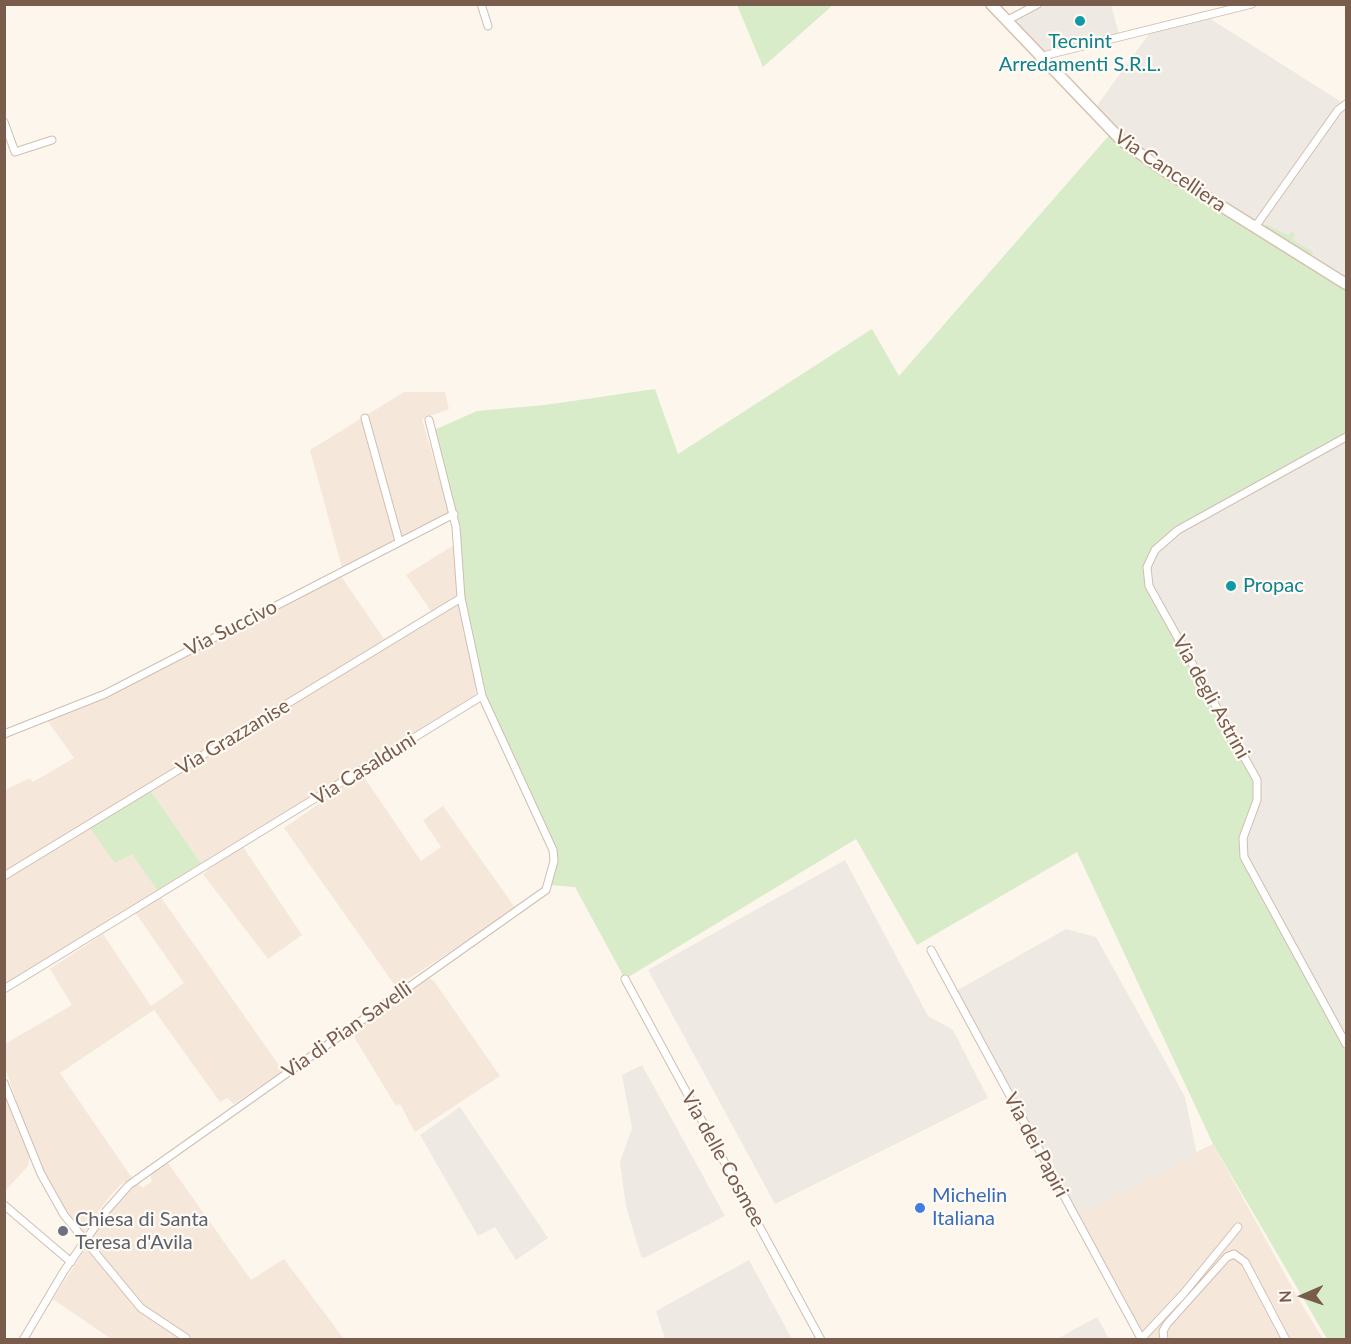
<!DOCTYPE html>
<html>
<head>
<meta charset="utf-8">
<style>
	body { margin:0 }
	#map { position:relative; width:1351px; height:1344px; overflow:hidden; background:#fdf6ec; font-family:Lato,sans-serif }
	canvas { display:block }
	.frame { position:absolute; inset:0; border:6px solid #7a5c4d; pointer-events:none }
	.north { position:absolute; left:1273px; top:1266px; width:60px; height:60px; -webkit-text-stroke:4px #fffaf3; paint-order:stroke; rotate:268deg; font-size:16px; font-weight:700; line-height:24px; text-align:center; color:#7a5c4d }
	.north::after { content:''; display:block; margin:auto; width:21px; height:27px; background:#7a5c4d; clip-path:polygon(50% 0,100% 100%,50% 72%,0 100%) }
</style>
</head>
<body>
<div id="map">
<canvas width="1351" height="1344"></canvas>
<div class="frame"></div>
<div class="north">N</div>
</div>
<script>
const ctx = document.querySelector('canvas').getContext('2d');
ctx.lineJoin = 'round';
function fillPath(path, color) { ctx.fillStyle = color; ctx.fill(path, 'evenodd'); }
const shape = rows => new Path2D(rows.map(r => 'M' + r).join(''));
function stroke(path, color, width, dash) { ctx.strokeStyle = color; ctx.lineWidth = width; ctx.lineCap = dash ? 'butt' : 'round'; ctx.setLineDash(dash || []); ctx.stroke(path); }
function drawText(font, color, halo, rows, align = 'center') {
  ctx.font = font + ' Lato,sans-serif'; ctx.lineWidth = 4.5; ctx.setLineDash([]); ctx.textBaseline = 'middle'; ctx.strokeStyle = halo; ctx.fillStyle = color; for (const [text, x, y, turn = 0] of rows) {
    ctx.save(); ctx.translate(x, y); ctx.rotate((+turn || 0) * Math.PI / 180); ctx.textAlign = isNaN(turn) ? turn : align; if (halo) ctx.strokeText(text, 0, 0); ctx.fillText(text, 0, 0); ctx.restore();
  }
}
fillPath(shape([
	[404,392,445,392,449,409,422,419,449,512,342,568,310,450],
	[454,545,458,591,476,686,475,695,201,863,150,790,132,853,157,890,5,984,5,790,30,778,33,782,74,758,47,720,107,697,341,576,384,639,431,611,406,575],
	[362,774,421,861,441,847,423,820,443,806,516,909,396,987,284,828],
	[241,844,302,935,268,959,203,874],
	[160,896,283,1071,234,1104,227,1098,220,1102,154,1010,60,1073,132,1178,120,1185,109,1197,84,1234,67,1215,36,1160,5,1067,5,1044,72,1005,50,969,103,934,151,1006,184,983,135,912],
	[428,978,434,981,500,1076,415,1132,400,1104,396,1106,351,1032],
	[4,1090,30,1156,28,1166,5,1191],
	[1213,1144,1297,1296,1323,1339,1142,1339,1072,1212],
	[168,1163,251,1280,284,1259,344,1339,194,1340,188,1335,184,1339,111,1339,53,1299,114,1204,136,1182,143,1188,152,1181,150,1174]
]), '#f5e8da');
fillPath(shape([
	[1046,5,1111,5,1119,34,1041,52,1013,22],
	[1209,18,1346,105,1346,276,1178,172,1123,134,1096,107,1151,31],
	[1346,437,1346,1044,1244,857,1249,821,1149,586,1150,557,1166,539],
	[845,860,928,1016,953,1030,988,1098,775,1204,648,970],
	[1066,929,1096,937,1185,1097,1197,1155,1076,1215,956,991],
	[642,1065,725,1216,644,1258,641,1256,626,1206,620,1162,632,1128,622,1075],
	[460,1107,548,1238,516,1260,495,1227,478,1236,420,1135],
	[749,1260,792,1339,665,1339,656,1311],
	[1097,1317,1109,1339,1057,1339]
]), '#efe9e4');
fillPath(shape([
	[737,5,833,5,763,67],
	[1112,132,1346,284,1346,437,1166,538,1150,557,1149,586,1257,780,1257,800,1249,821,1244,857,1346,1044,1346,1339,1327,1339,1213,1144,1077,852,917,945,856,839,625,979,575,887,549,885,554,857,482,696,461,598,458,540,432,431,477,411,545,405,655,389,678,454,872,329,899,376],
	[1262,225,1267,225,1288,235,1292,232,1295,235,1292,239,1313,252,1311,255],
	[150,790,201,863,157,890,132,854,115,863,90,828]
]), '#d8ecc9');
const street = shape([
	[481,4,488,26],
	[1006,21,1038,4],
	[1039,57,1252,4],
	[4,122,15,152,52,140],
	[1255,227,1338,110,1346,104],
	[365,418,399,541],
	[1346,437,1178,530,1155,550,1147,567,1149,586,1257,780,1257,800,1243,838,1244,857,1346,1044],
	[4,734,105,694,454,514],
	[4,876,461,598],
	[931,950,1142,1340],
	[625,979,821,1340],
	[4,989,482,696,461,598,456,527,429,420],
	[4,1083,41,1174,64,1215,141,1308,186,1338],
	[4,1205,71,1262],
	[1141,1339,1184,1293,1238,1227],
	[23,1340,64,1271,106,1211,129,1185,546,890,554,861,553,850,482,696],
	[1164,1340,1163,1331,1167,1324,1227,1257,1234,1254,1245,1262,1286,1340]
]);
const secondary = shape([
	[991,4,1122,141,1162,169,1346,284]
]);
stroke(street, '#d1beb0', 9);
stroke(secondary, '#d6c0b0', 13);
stroke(street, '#fff', 7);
stroke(secondary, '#fff', 10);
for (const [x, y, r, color] of [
	[1080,21,6,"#0f9aa8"],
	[1231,586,6,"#0f9aa8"],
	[920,1208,6,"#3f7fe0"],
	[63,1231,6,"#6b7280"]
]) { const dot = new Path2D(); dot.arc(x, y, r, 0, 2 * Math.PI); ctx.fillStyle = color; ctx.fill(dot); stroke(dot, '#fffaf3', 2); }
drawText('20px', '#0d838f', '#fffaf3', [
	["Tecnint",1080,42],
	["Arredamenti S.R.L.",1080,65],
	["Propac",1243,586,"left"]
]);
drawText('20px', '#7a5c4d', '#fffaf3', [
	["Via Cancelliera",1170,171,34],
	["Via Succivo",231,628,-27],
	["Via degli Astrini",1211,697,61],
	["Via Grazzanise",233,737,-31],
	["Via Casalduni",364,769,-32],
	["Via di Pian Savelli",347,1030,-35],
	["Via dei Papiri",1036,1145,62],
	["Via delle Cosmee",723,1159,61]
]);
drawText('20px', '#366cbe', '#fffaf3', [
	["Michelin",932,1196],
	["Italiana",932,1219]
], 'left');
drawText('20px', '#5b616d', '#fffaf3', [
	["Chiesa di Santa",75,1220],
	["Teresa d'Avila",75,1243]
], 'left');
</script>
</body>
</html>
